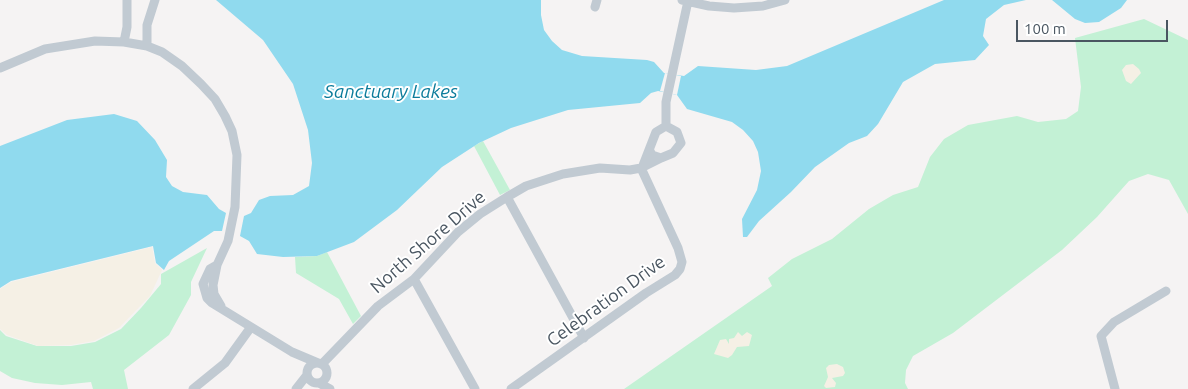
<!DOCTYPE html>
<html>
<head>
<meta charset="utf-8">
<style>
	body { margin:0 }
	#map { position:relative; width:1188px; height:389px; overflow:hidden; background:#f5f3f3; font-family:Ubuntu,sans-serif }
	canvas { display:block }
	.scale { position:absolute; left:1016px; top:20px; width:152px; height:22px; box-sizing:border-box; border:2px solid #4a5661; border-top:0; padding-left:6px; font-size:15px; line-height:18px; white-space:nowrap; color:#4a5661; -webkit-text-stroke:4px #fff; paint-order:stroke }
</style>
</head>
<body>
<div id="map">
<canvas width="1188" height="389"></canvas>
<div class="scale">100 m</div>
</div>
<script>
const ctx = document.querySelector('canvas').getContext('2d');
ctx.lineJoin = 'round';
function fillPath(path, color) { ctx.fillStyle = color; ctx.fill(path, 'evenodd'); }
const shape = rows => new Path2D(rows.map(r => 'M' + r).join(''));
function stroke(path, color, width, dash) { ctx.strokeStyle = color; ctx.lineWidth = width; ctx.lineCap = dash ? 'butt' : 'round'; ctx.setLineDash(dash || []); ctx.stroke(path); }
function drawText(font, color, halo, rows, align = 'center') {
  ctx.font = font + ' Ubuntu,sans-serif'; ctx.lineWidth = 4; ctx.setLineDash([]); ctx.textBaseline = 'middle'; ctx.strokeStyle = halo; ctx.fillStyle = color; for (const [text, x, y, turn = 0] of rows) {
    ctx.save(); ctx.translate(x, y); ctx.rotate((+turn || 0) * Math.PI / 180); ctx.textAlign = isNaN(turn) ? turn : align; if (halo) ctx.strokeText(text, 0, 0); ctx.fillText(text, 0, 0); ctx.restore();
  }
}
fillPath(shape([
	[1144,19,1188,40,1188,214,1169,180,1148,174,1129,181,1097,217,1062,250,953,333,913,356,906,370,905,383,908,389,624,389,772,286,768,278,792,259,832,239,869,209,893,195,918,187,930,157,944,139,968,125,1017,116,1038,122,1066,119,1078,111,1081,87,1075,38],
	[483,141,510,190,500,195,474,146],
	[207,248,191,282,191,295,169,335,124,370,128,389,93,389,91,382,62,385,35,383,12,378,0,371,0,330,6,336,37,346,71,346,95,342,121,329,141,308,161,284,161,274],
	[327,252,361,316,353,324,339,299,296,273,295,257,317,256]
]), '#c3f1d5');
fillPath(shape([
	[1133,64,1139,69,1141,73,1131,84,1126,81,1122,70,1126,65],
	[152,247,155,263,162,270,150,296,119,328,94,341,71,345,38,346,7,335,0,329,0,289,11,282],
	[738,332,742,336,747,332,752,335,749,346,737,347,732,355,728,358,714,354,720,340,726,339,729,344,729,339,734,338],
	[837,364,843,367,845,373,843,376,832,378,836,383,835,387,826,388,824,386,828,377,826,368,829,365]
]), '#f5f0e5');
fillPath(shape([
	[216,0,541,0,541,15,544,30,552,41,562,50,582,56,647,60,654,62,664,73,684,76,698,66,756,70,787,66,944,0,1026,0,1004,5,986,19,983,36,989,45,975,60,935,64,903,82,878,124,867,136,849,143,815,167,791,192,759,221,747,237,743,237,742,219,757,190,761,171,758,152,753,141,743,130,732,122,687,109,677,95,658,91,651,93,640,103,568,110,511,128,479,143,442,167,397,210,354,242,317,256,283,257,257,254,249,241,240,236,244,216,251,213,259,200,270,196,293,195,309,186,312,163,308,130,293,84,263,40],
	[1052,0,1127,0,1121,8,1099,22,1085,23,1075,19],
	[114,114,137,121,155,140,167,160,166,177,172,186,183,192,207,195,219,209,226,213,222,231,214,231,169,261,164,270,156,263,153,246,11,281,0,288,0,146,67,120]
]), '#90daee');
fillPath(shape([
	[665,73,681,76,677,95,660,91]
]), '#f5f3f3');
stroke(shape([
	[682,0,709,6,734,8,763,6,785,0],
	[595,7,597,0],
	[124,42,127,27,127,0],
	[147,46,147,25,155,0],
	[0,68,45,49,95,41,124,42,147,46,162,52,182,66,201,84,215,99,225,116,232,131,237,155,235,207,228,241,217,265,213,285,214,294,221,306],
	[666,126,666,102,688,1],
	[642,168,656,132,666,126,677,132,681,143,673,153,661,158,652,155,650,151],
	[507,197,584,338],
	[217,265,210,269,203,284,207,298,212,303,292,352,318,363],
	[414,279,475,389],
	'307 373a10 10 0 1 1 20 0a10 10 0 1 1-20 0Z',
	[322,364,378,306,414,279,458,232,480,214,507,197,526,186,563,174,600,168,630,170,641,168,661,158],
	[319,383,330,389],
	[193,389,225,363,251,327],
	[296,389,307,375],
	[511,389,646,293,675,275,680,269,682,262,678,248,641,168],
	[1115,389,1101,336,1114,322,1166,291]
]), '#c1cad2', 9);
drawText('18px', '#4a5661', '#fff', [
	["North Shore Drive",428,242,-41],
	["Celebration Drive",606,301,-36]
]);
drawText('italic 19px', '#0c7c9b', '#fff', [
	["Sanctuary Lakes",391,92]
]);
</script>
</body>
</html>
